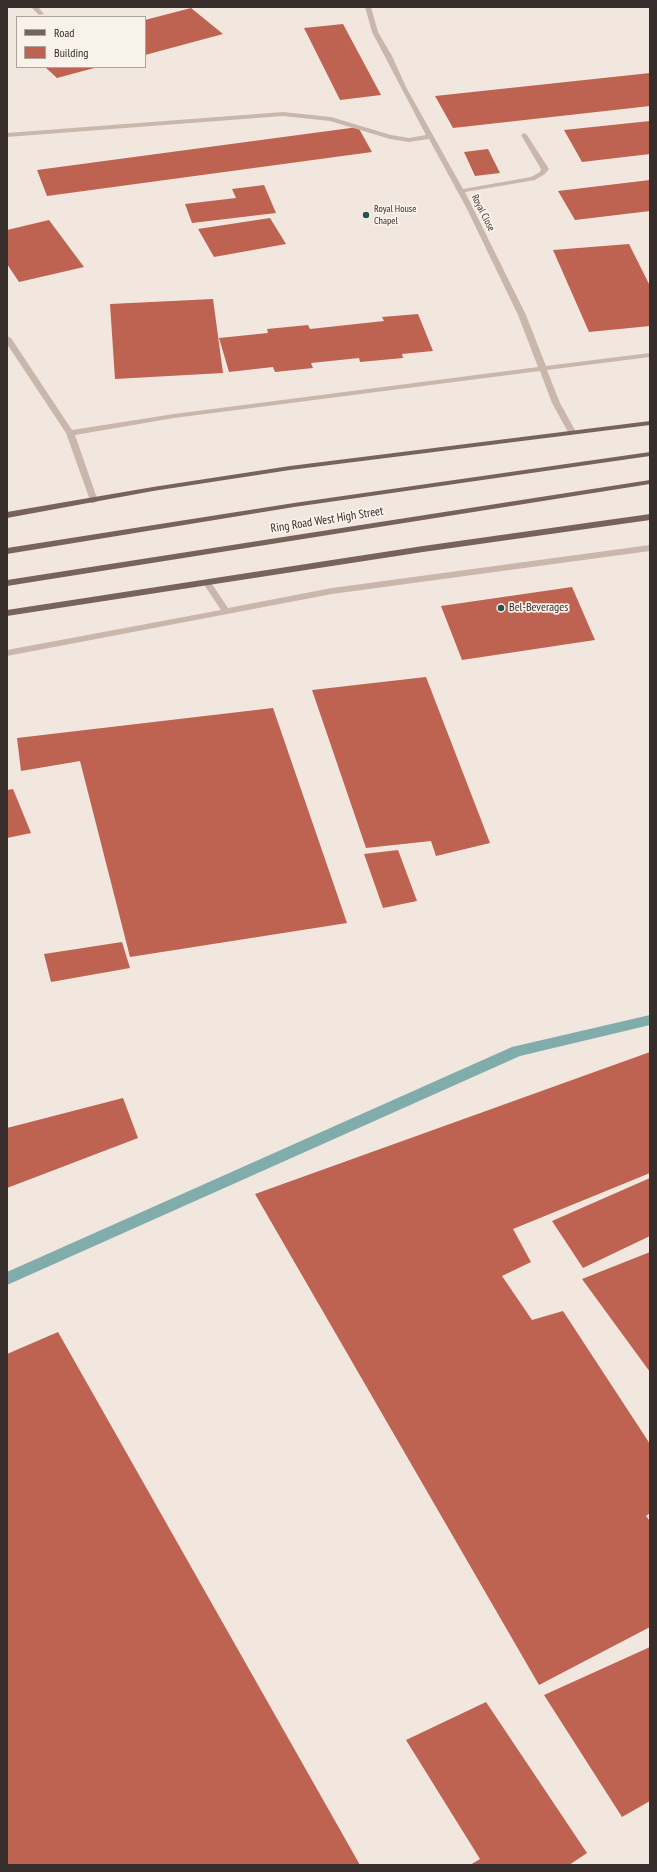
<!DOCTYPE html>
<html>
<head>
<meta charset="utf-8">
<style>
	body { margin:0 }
	#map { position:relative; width:657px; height:1872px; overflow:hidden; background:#f1e7df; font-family:"PT Sans Narrow",sans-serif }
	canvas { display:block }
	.frame { position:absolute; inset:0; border:8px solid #372d2a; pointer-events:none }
	.legend { position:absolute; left:16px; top:16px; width:130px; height:52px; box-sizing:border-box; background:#f9f2eb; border:1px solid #aba39e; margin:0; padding:5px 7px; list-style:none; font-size:12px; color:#372d2a }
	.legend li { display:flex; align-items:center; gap:8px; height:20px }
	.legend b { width:20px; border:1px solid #aba39e }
</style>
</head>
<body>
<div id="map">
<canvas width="657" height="1872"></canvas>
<div class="frame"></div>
<ul class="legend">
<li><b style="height:5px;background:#78635c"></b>Road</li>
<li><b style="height:11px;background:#be6351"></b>Building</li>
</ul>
</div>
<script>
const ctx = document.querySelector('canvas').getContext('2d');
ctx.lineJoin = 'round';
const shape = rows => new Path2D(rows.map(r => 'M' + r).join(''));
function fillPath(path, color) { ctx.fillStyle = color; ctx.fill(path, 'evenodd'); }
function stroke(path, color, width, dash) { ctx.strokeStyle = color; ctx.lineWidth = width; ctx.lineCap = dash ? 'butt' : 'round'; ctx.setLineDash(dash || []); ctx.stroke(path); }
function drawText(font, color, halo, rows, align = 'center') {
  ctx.font = font + ' "PT Sans Narrow",sans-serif'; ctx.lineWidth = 3.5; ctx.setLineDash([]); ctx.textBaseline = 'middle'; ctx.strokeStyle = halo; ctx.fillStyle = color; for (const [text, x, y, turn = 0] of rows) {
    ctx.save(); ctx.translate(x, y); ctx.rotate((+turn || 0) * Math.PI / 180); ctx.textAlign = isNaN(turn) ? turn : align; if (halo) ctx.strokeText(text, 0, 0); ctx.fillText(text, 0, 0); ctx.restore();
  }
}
fillPath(shape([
	[650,1015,650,1025,520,1056,7,1285,7,1272,512,1047,650,1015]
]), '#80acab');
fillPath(shape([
	[191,8,223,34,145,55,145,20],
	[343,24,381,95,340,100,304,28],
	[45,67,98,67,57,78],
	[650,73,650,106,453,128,435,96],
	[650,121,650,154,582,162,564,130],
	[358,127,372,152,47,196,37,170],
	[488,149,500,173,475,176,464,152],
	[650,180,650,211,575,220,558,191],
	[264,185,276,213,192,223,185,204,236,198,232,189],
	[270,218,286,244,214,257,198,229],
	[49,220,84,267,19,282,7,264,7,230],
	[629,244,650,286,650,326,589,332,553,250],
	[213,299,223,373,115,379,110,304],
	[418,314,433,351,402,354,403,358,360,362,359,358,311,363,313,368,275,372,273,367,229,372,219,338,268,333,267,329,308,325,310,329,384,321,382,317],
	[572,587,595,640,462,660,441,606],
	[426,677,490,843,436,856,431,841,366,848,312,690],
	[273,708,347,923,130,957,80,761,21,771,17,738],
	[13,789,31,833,7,838,7,790],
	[398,850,417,901,383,908,364,854],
	[122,942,130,968,51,982,44,954],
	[650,1052,650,1173,513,1229,531,1262,502,1276,532,1320,563,1311,650,1444,650,1513,646,1516,650,1521,650,1627,539,1685,255,1194],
	[123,1098,138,1138,7,1188,7,1128],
	[650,1178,650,1236,583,1268,552,1221],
	[650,1252,650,1372,582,1279],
	[58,1332,360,1865,7,1865,7,1354],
	[650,1647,650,1801,622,1817,544,1695],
	[486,1702,587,1853,569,1865,470,1865,480,1859,406,1740]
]), '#be6351');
fillPath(shape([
	[31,7,38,7,44,14,39,15,31,7],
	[365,7,371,7,378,32,392,56,406,87,463,189,531,177,540,172,541,169,521,135,524,133,527,135,549,169,545,174,535,180,465,192,526,315,546,366,650,353,650,357,547,370,560,403,576,432,572,434,568,432,552,403,540,371,174,418,75,435,98,501,94,503,91,503,66,433,7,344,7,336,11,338,72,430,174,414,538,367,518,315,467,209,429,139,409,142,390,139,330,121,283,116,7,137,7,133,283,112,331,117,391,135,409,138,426,135,372,32,365,7],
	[650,545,650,551,332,594,7,656,7,650,221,610,203,583,207,580,210,581,228,608,332,588,650,545]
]), '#c9b7ab');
fillPath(shape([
	[650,421,650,425,290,470,153,491,7,518,7,512,153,487,290,466,650,421],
	[650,452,650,456,294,507,7,554,7,548,294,503,650,452],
	[650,480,650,484,7,586,7,580,650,480],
	[650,514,650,520,423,552,7,616,7,610,423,546,650,514]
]), '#78635c');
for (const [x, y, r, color] of [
	[366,215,4,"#225655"],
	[501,608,4,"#225655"]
]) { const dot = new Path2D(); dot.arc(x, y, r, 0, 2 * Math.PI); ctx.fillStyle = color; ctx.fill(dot); stroke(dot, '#f9f2eb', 1.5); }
drawText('10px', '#372d2a', '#f9f2eb', [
	["Royal House",374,209],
	["Chapel",374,221]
], 'left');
drawText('10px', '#372d2a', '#f9f2eb', [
	["Royal Close",483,213,63]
]);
drawText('12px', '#372d2a', '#f9f2eb', [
	["Ring Road West High Street",327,520,-9]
]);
drawText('12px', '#372d2a', '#f9f2eb', [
	["Bel-Beverages",509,608]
], 'left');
</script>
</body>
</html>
